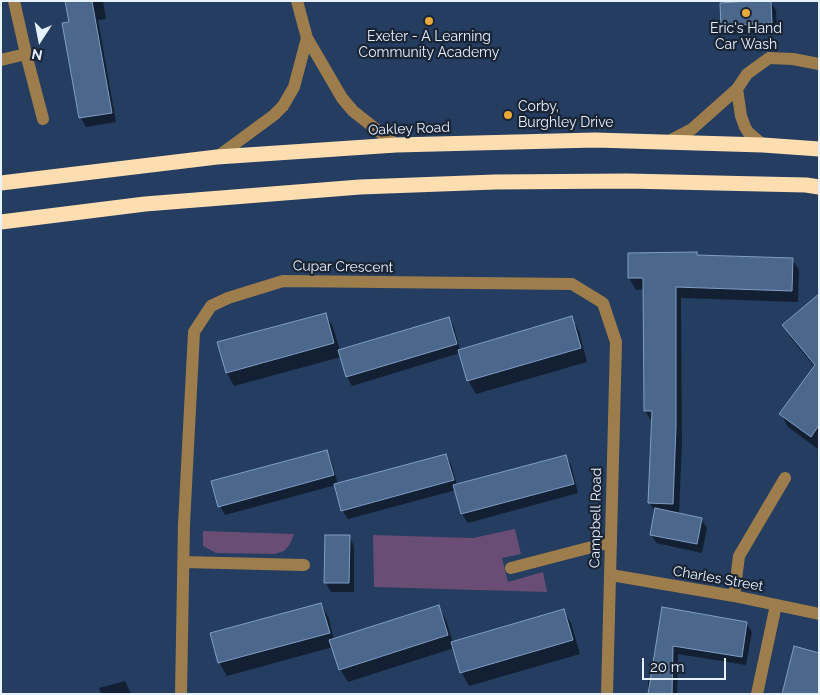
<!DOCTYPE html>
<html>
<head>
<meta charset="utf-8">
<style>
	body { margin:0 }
	#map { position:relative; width:820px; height:695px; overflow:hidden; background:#243d60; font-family:Raleway,sans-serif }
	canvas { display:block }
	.frame { position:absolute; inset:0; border:2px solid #e8f1ff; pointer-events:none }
	.north { position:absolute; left:15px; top:15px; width:50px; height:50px; -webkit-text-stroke:4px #192434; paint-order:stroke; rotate:191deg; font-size:14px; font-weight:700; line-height:20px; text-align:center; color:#e8f1ff }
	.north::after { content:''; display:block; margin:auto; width:18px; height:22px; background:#e8f1ff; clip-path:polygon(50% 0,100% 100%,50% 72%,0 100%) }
	.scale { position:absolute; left:642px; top:658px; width:84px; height:22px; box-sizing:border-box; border:2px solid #e8f1ff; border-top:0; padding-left:6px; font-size:15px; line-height:18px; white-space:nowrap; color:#e8f1ff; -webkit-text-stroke:4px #192434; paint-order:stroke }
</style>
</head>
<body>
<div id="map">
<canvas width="820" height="695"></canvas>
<div class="frame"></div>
<div class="north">N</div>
<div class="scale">20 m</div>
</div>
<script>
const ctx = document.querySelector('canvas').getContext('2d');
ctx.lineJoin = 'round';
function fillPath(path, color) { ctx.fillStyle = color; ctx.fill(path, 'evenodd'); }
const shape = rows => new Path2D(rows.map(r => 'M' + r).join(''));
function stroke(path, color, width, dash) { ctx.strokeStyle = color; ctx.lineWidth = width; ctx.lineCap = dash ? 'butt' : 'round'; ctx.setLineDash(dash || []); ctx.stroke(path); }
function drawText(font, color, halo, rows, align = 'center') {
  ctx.font = font + ' Raleway,sans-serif'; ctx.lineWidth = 4.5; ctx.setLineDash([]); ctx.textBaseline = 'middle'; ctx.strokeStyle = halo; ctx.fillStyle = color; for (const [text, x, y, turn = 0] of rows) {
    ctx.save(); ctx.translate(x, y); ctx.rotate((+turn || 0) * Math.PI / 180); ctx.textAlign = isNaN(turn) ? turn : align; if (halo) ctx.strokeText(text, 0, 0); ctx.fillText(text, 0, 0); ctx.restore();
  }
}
fillPath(shape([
	[515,529,521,554,502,558,508,582,543,572,547,592,374,587,373,535,473,538],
	[203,531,294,534,290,544,284,551,275,554,216,553,203,546]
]), '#6a4d75');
fillPath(shape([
	[66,1,103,1,106,19,98,20,116,122,86,127,81,118,63,24,71,23],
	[770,1,776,10,777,32,728,35,722,26,721,4],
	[630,254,696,254,698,256,792,259,799,270,798,302,681,298,682,444,679,514,701,519,707,528,702,553,656,543,651,534,656,513,649,502,652,422,645,411,644,289,636,290,629,278],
	[819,308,819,449,818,449,788,427,781,414,815,367,791,338,784,325],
	[325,314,333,327,340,351,448,318,454,327,460,350,571,318,579,331,587,362,476,394,468,380,460,353,352,386,347,377,341,357,234,386,227,373],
	[326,451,331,460,338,484,446,455,451,464,457,485,565,456,571,465,578,493,468,523,462,514,456,490,348,519,342,510,336,485,225,515,220,506],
	[349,536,354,546,354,592,331,592,326,583],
	[321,605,329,618,334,640,438,606,446,620,453,642,563,610,571,623,580,654,469,686,462,673,454,648,348,682,340,669,333,647,227,676,219,662],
	[663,609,746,623,752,632,746,665,678,654,677,694,648,694,648,680,651,680],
	[125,681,131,694,101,694,99,688]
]), '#0007');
const building = shape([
	[65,1,92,1,112,113,79,118,62,23,69,22,65,1],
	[749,1,771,1,772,23,721,26,720,3,749,1],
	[697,252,697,255,793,258,792,291,676,287,676,427,673,504,648,503,652,411,644,411,643,278,628,278,628,253,697,252],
	[819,294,819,425,811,437,779,414,815,365,782,325,819,294],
	[326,313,334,343,226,373,217,342,326,313],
	[572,316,581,348,467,381,458,350,572,316],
	[449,317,457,344,346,377,338,350,449,317],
	[327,450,334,475,218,507,211,481,327,450],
	[446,454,454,480,341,511,334,484,446,454],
	[566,455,574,484,461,514,453,485,566,455],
	[655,508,702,518,697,544,650,535,655,508],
	[325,535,350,535,349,583,324,583,325,535],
	[321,603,330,633,218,663,210,633,321,603],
	[439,605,448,635,339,670,329,640,439,605],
	[662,607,747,622,742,657,673,646,672,694,648,694,662,607],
	[564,609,573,640,460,673,451,642,564,609],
	[794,646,819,653,819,694,782,694,794,646]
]);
fillPath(building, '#4c678c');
stroke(building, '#809dc5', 1);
stroke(shape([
	[297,1,307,38,342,98,353,111,396,145],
	[26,54,43,119],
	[1,60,26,54,14,1],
	[737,89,741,116,745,127,748,132,763,145],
	[669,141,692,129,737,89,747,74,769,58,793,59,819,64],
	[217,157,274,115,283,106,294,87,307,38],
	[183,562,304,565],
	[511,568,611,542],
	[611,575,734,596,819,614],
	[734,596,739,556,785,478],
	[181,694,184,524,194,332,211,306,228,298,283,281,572,284,603,303,616,342,607,694],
	[757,694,776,605]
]), '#9d7d4c', 12);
stroke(shape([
	[1,183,217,157,396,145,595,140,763,145,819,149],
	[1,222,145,204,360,187,495,182,627,181,806,185,819,187]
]), '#fedeb1', 15);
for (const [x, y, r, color] of [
	[746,13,5,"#eba939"],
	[429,21,5,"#eba939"],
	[508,115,5,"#eba939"]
]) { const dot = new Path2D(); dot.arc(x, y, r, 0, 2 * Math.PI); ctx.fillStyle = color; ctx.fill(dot); stroke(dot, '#192434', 2); }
drawText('14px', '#e8f1ff', '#192434', [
	["Eric's Hand",746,29],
	["Car Wash",746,45],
	["Exeter - A Learning",429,37],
	["Community Academy",429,53],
	["Corby,",518,107,"left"],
	["Burghley Drive",518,123,"left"]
]);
drawText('14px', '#e8f1ff', '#192434', [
	["Oakley Road",409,129,-2],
	["Cupar Crescent",343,267,1],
	["Campbell Road",596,518,-89],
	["Charles Street",718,579,10]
]);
</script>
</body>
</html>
